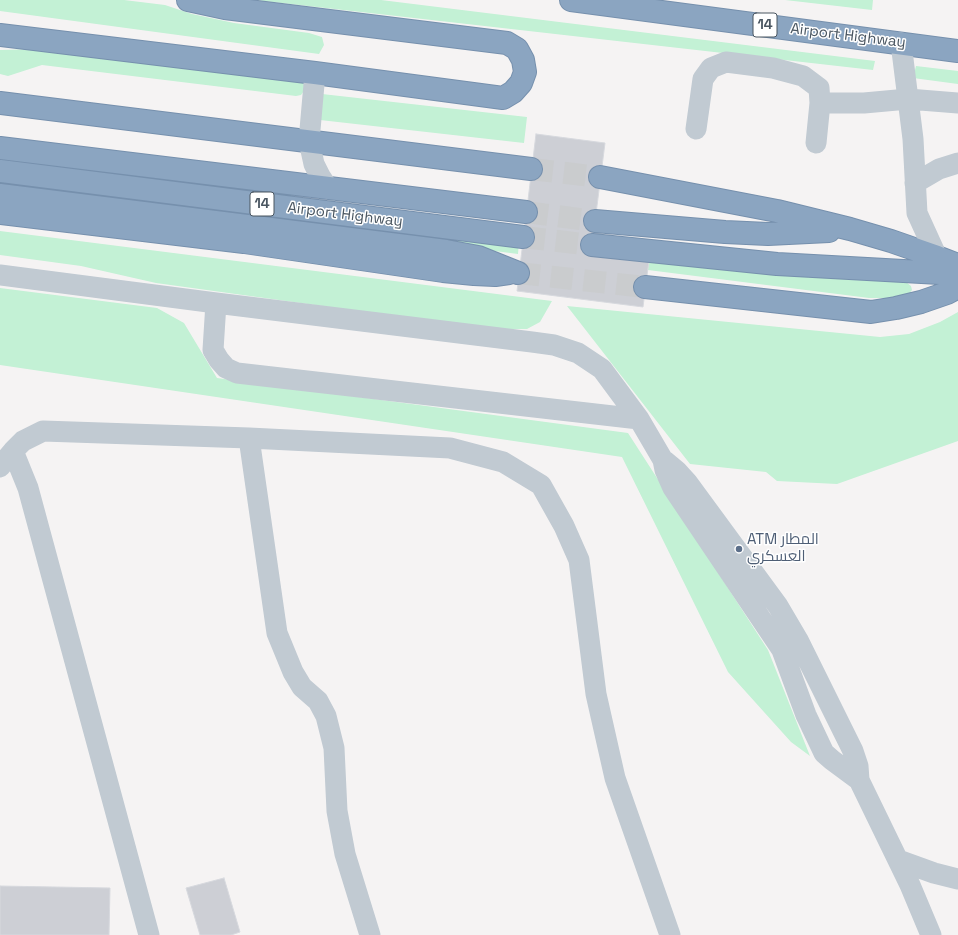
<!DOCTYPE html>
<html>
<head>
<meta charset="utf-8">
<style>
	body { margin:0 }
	canvas { display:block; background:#f5f3f3 }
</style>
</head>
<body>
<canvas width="958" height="935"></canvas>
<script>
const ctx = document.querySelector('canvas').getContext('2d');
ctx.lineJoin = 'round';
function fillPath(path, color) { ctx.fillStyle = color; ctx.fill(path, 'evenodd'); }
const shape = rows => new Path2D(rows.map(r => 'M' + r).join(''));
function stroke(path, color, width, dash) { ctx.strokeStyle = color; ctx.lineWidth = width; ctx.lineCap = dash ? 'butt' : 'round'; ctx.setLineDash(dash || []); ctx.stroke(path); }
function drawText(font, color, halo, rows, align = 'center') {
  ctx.font = font + ' "Space Grotesk",Cairo,sans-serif'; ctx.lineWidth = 3; ctx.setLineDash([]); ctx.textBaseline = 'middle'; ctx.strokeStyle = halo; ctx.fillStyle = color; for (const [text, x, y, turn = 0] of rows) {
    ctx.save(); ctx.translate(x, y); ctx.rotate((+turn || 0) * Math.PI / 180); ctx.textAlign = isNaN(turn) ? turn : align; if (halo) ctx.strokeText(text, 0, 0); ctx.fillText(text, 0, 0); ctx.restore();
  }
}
fillPath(shape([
	[0,0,124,0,165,5,192,14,234,23,309,33,322,37,324,45,319,54,0,11],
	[255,0,381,0,875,61,873,70],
	[785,0,873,0,872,10],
	[38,49,302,82,305,86,304,91,301,95,296,96,42,65,8,76,0,74,0,50],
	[916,66,958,71,958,84,913,78],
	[322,94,527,117,524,143,320,120],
	[0,178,519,242,518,254,0,188],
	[0,231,552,301,540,322,527,329,489,329,156,283,81,266,0,255],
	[649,260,906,282,911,286,912,290,909,294,895,298,869,298,648,270],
	[0,288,157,308,184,323,217,378,628,433,768,650,810,756,791,742,728,672,622,457,0,365],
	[567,306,880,337,909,334,940,322,958,312,958,441,837,484,777,481,766,472,690,464]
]), '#c3f1d5');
const building = shape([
	[536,134,605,143,591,253,649,260,643,307,517,291,536,134],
	[224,878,240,932,231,935,200,935,186,888,224,878],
	[0,886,110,888,109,935,0,935,0,886]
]);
fillPath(building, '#cdcfd5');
stroke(building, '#d7d9de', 1);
stroke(shape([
	[531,169,600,177],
	[526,212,595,221],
	[523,237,592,245],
	[518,273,645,287]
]), '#caccce', 22, [22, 11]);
const highway = shape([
	[571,0,958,51],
	[0,35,315,73,503,98,513,92,521,83,525,72,523,60,517,49,507,43,225,8,188,0],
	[0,103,531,169],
	[0,148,526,212],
	[0,171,523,237],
	[600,177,777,211,850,229,891,241,937,257,958,265],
	[0,195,446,251,478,257,518,273],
	[0,213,244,242,443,271,474,274,495,275,509,273],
	[595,221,725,232,768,234,829,231],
	[592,245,777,264,958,274],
	[645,287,871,312,896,308,921,302,947,293,958,287]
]);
stroke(highway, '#7690ad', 24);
stroke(shape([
	[901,43,913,139,917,213,937,257],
	[315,73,309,141,314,164,320,176,328,188],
	[820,103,864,103,908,99,958,103],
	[696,129,703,79,711,68,726,62,773,68,803,76,819,88,820,103,816,143],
	[915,183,939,169,958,163],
	[0,275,216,303,532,342,554,345,578,353,602,369,639,419,663,460,665,470,673,488,782,650,806,715,824,753,832,760,859,780],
	[216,303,213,350,219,360,226,368,237,373,639,419],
	[249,438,277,633,293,672,302,687,318,701,326,716,334,748,337,811,345,854,370,935],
	[13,451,28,488,149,935],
	[665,461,677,471,687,482,778,606,798,640,853,751,858,766,859,780,910,885,931,935],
	[0,467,13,451,23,441,43,431,249,438,450,448,503,462,541,485,564,526,579,560,596,694,615,778,670,935],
	[898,860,934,873,958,879]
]), '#c1cad2', 21);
stroke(highway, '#8ba5c1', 22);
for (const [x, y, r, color] of [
	[739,549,4,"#5c6f8a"]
]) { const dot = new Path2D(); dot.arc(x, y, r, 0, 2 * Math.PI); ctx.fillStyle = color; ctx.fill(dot); stroke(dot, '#fff', 1.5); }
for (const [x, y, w] of [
	[765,25,24],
	[262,204,24]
]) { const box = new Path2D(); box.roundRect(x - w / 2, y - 12, w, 24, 3); ctx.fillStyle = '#fff'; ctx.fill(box); stroke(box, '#4a5661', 1); }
drawText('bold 14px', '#4a5661', null, [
	["14",765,25],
	["14",262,204]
]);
drawText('15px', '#4a5661', '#fff', [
	["Airport Highway",848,36,7],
	["Airport Highway",345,215,7]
]);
drawText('15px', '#4e5e75', '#fff', [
	["ATM المطار",747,540],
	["العسكري",747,557]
], 'left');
</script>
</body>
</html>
